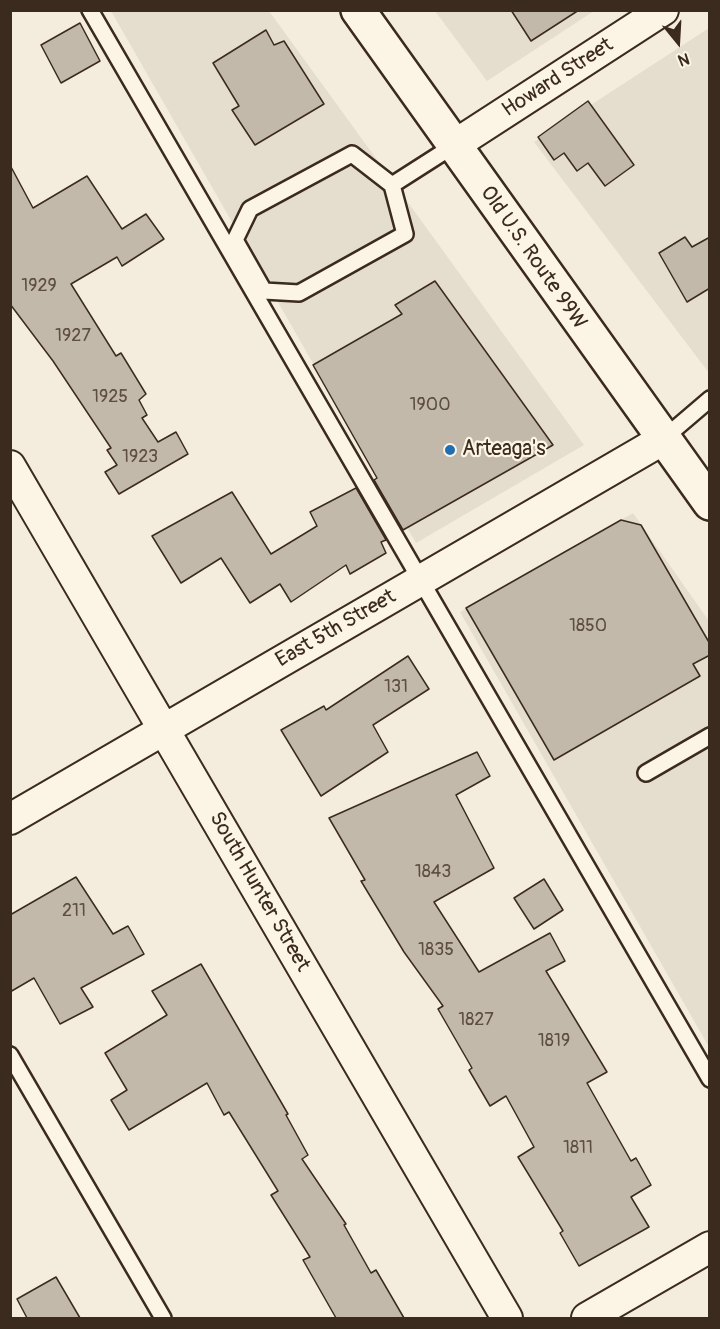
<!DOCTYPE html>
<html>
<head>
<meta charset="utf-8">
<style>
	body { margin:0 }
	#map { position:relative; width:720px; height:1329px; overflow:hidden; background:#f4eddd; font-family:Pangolin,sans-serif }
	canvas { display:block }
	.frame { position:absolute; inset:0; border:12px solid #3b2a1e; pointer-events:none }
	.north { position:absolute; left:648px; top:12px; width:60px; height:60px; -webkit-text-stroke:4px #fcf5e5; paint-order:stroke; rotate:162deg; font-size:16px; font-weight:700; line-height:24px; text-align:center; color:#3b2a1e }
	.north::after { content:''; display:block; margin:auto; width:21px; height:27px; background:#3b2a1e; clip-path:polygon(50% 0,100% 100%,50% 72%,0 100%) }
</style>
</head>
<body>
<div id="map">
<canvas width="720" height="1329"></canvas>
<div class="frame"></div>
<div class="north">N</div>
</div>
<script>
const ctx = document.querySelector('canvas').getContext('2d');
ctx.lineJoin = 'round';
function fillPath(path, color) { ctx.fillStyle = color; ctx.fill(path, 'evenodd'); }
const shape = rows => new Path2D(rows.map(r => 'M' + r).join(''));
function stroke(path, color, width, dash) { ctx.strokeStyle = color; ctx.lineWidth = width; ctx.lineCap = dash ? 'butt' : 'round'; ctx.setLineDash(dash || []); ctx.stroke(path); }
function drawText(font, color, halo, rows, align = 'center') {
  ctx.font = font + ' Pangolin,sans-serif'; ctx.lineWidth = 4.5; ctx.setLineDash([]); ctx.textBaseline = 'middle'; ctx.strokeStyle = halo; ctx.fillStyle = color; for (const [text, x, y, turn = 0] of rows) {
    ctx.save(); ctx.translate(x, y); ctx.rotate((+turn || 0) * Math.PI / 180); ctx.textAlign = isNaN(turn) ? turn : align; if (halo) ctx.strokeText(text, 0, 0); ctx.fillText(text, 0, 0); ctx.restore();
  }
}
fillPath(shape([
	[111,11,269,11,584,445,416,543],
	[435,11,594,11,487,81],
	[709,28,709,373,534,142],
	[633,513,709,621,709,1047,460,612]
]), '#e5ddce');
const building = shape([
	[511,10,579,10,531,41,511,10],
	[80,23,100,61,61,83,41,45,80,23],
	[266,30,274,45,284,41,324,104,255,145,232,110,239,106,213,63,266,30],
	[588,101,634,165,605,186,588,163,577,171,564,153,554,160,538,137,588,101],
	[10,165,33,208,87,176,122,229,146,214,164,239,122,266,117,257,71,284,116,356,121,353,146,394,139,400,147,415,142,418,158,442,176,432,188,454,119,494,105,472,117,465,107,450,111,448,53,361,10,304,10,165],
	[685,237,692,247,710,237,710,288,687,302,659,253,685,237],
	[435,281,553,445,403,530,374,480,377,478,313,365,402,314,395,305,435,281],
	[356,488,386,540,381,542,386,553,350,574,346,565,291,602,280,584,250,603,221,558,181,583,152,536,232,492,271,554,317,526,310,512,356,488],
	[621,520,641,525,710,644,710,655,693,664,700,676,554,760,466,608,621,520],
	[408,656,429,689,373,725,388,752,321,796,281,730,324,706,326,710,408,656],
	[477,752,490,776,456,795,494,868,434,902,479,972,550,933,565,961,546,971,607,1072,587,1083,631,1161,636,1158,651,1185,631,1197,649,1227,579,1266,560,1233,563,1231,518,1157,534,1147,506,1096,490,1106,469,1070,472,1068,438,1009,443,1006,404,952,361,881,365,880,329,818,477,752],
	[76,877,113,934,128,926,144,954,81,988,93,1007,60,1024,34,978,10,992,10,915,76,877],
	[544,879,563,910,534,929,514,898,544,879],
	[201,964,288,1114,286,1115,308,1155,302,1159,346,1224,344,1225,371,1273,376,1270,404,1318,336,1318,303,1260,310,1257,271,1195,278,1191,229,1112,224,1115,207,1083,129,1130,111,1100,127,1090,105,1053,167,1015,152,991,201,964],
	[56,1277,80,1318,27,1318,17,1299,56,1277]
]);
fillPath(building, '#c3b9aa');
stroke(building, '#3b2a1e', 1.5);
const service = shape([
	[90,10,710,1079],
	[352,154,392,185,405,234,299,293,264,291,235,240,250,209,352,154],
	[392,185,453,146],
	[662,440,710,399],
	[646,773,710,736],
	[10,1055,163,1318]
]);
const minor = shape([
	[453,146,663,10],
	[10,466,507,1318],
	[10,819,662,440],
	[587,1318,710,1247]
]);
const secondary = shape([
	[358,10,710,503]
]);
stroke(service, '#3b2a1e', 20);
stroke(minor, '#3b2a1e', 34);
stroke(secondary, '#3b2a1e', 38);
stroke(service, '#fcf5e5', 15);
stroke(minor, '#fcf5e5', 30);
stroke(secondary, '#fcf5e5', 33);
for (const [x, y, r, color] of [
	[450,450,6,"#1f6fb2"]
]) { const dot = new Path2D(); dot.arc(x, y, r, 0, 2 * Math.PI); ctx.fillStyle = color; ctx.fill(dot); stroke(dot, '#fcf5e5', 2); }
drawText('18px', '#5d4e41', null, [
	["1929",39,286],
	["1927",73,336],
	["1925",110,397],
	["1900",430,405],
	["1923",140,457],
	["1850",588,626],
	["131",396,687],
	["1843",433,872],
	["211",74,911],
	["1835",436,950],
	["1827",476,1020],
	["1819",554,1041],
	["1811",578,1148]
]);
drawText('21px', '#3b2a1e', '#fcf5e5', [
	["Howard Street",558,78,-33],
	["Old U.S. Route 99W",533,258,55],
	["East 5th Street",336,629,-30],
	["South Hunter Street",259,892,60]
]);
drawText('21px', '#3b2a1e', '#fcf5e5', [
	["Arteaga's",462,450]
], 'left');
</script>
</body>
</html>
